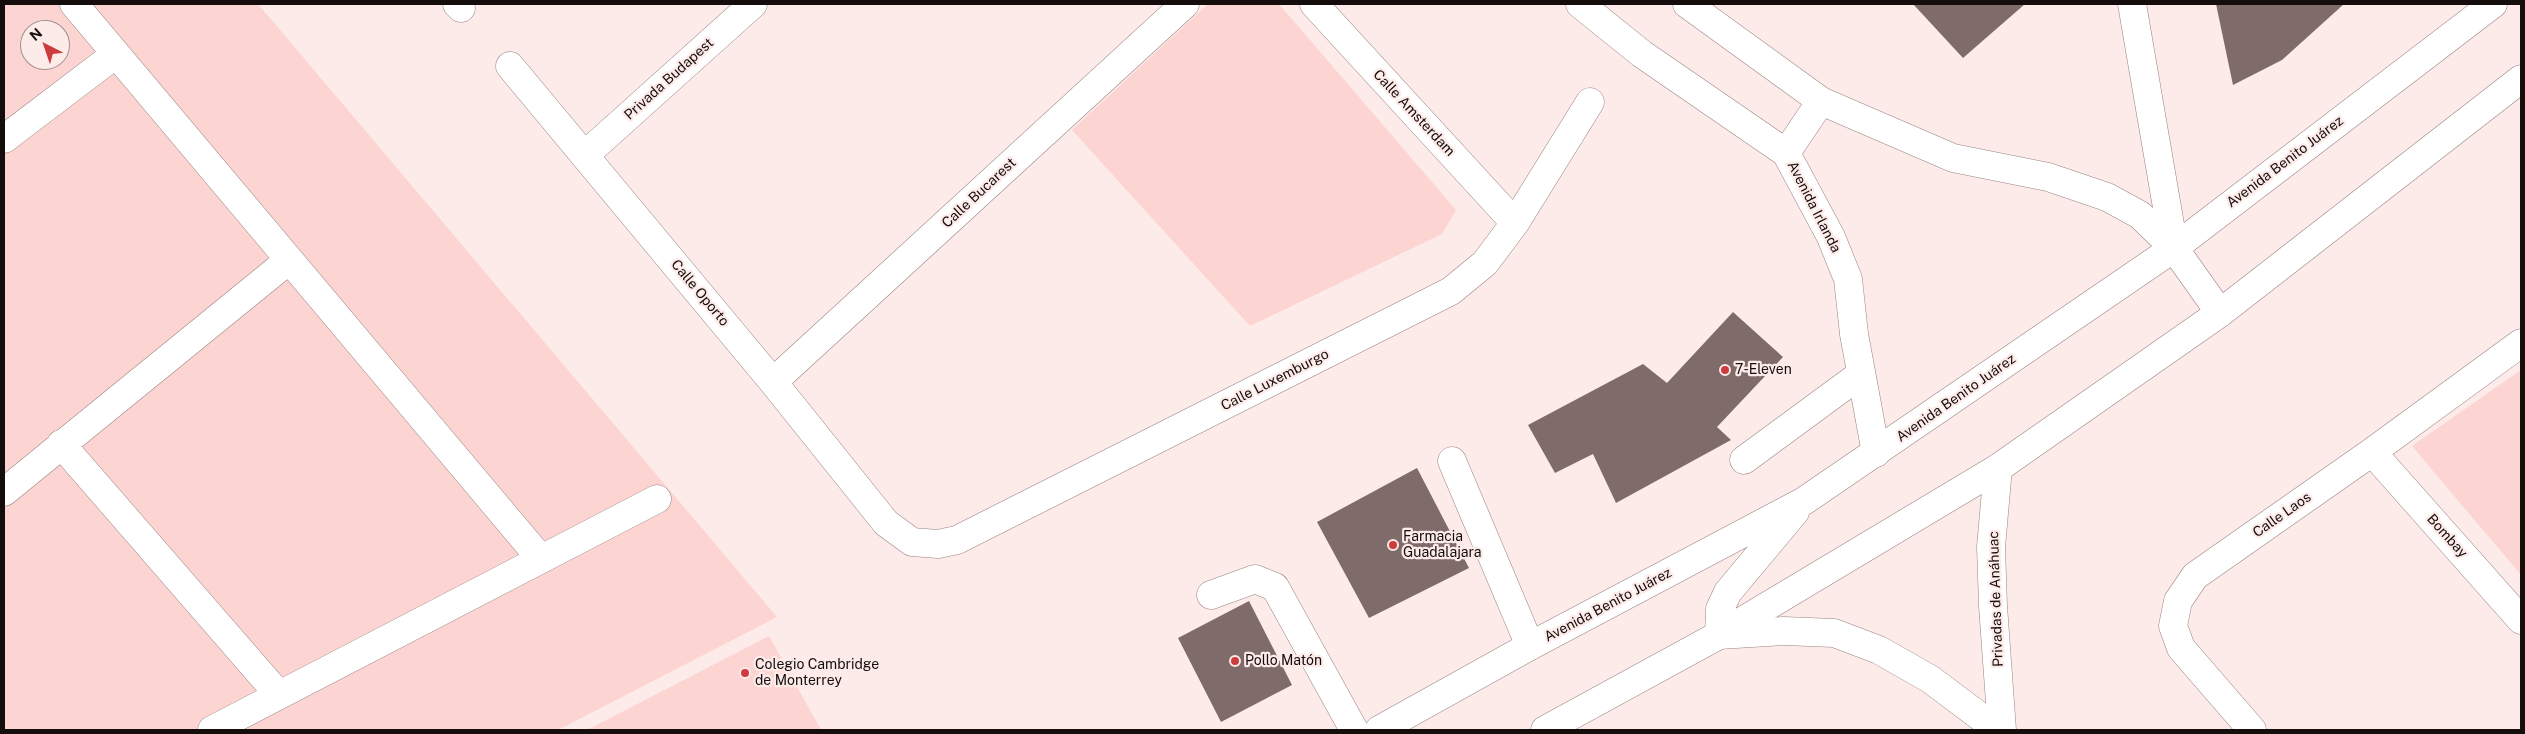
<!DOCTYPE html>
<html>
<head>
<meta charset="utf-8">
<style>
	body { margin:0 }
	#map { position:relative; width:2525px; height:734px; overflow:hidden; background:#fdebe9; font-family:"Public Sans",sans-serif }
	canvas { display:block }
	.frame { position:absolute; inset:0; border:5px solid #140d0c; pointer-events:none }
	.north { position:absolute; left:20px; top:20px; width:50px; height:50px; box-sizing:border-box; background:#fdebe9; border:1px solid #a09291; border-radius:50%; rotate:319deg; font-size:14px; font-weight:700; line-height:20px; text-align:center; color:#140d0c }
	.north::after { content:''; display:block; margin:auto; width:18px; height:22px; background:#cc3c3f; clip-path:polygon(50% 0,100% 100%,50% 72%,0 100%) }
</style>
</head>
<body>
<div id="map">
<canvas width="2525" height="734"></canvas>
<div class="frame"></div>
<div class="north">N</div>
</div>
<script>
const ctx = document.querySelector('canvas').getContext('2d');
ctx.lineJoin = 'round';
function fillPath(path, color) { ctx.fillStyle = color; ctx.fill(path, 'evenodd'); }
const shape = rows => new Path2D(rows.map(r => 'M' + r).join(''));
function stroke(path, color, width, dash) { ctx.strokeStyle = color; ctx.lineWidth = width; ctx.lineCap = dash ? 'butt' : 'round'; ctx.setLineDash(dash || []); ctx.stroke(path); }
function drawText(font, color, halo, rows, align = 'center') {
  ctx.font = font + ' "Public Sans",sans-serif'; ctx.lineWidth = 4.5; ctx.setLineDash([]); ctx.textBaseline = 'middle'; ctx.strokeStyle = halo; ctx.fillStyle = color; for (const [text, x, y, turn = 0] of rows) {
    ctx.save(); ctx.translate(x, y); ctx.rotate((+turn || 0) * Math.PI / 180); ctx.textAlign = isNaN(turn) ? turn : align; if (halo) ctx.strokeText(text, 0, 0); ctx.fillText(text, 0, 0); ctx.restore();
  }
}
fillPath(shape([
	[4,4,258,4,777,617,558,730,4,730],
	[30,30,60,30,60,60,30,60],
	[1208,4,1279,4,1456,210,1442,234,1250,326,1072,130],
	[2521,370,2521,575,2412,446],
	[769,636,821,730,587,730]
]), '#fcd4d1');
fillPath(shape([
	[1913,4,2025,4,1963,58],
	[2216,4,2344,4,2282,60,2233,85],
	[1733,312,1783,357,1717,427,1731,440,1616,503,1593,454,1555,473,1528,425,1643,364,1667,383],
	[1417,468,1469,568,1369,618,1317,522],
	[1249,601,1292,685,1221,722,1178,638]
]), '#7f6c6a');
const minor = shape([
	[74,4,541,559],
	[457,4,461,8],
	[1314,4,1515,223],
	[1580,4,1642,54,1786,153,1831,237,1848,279,1854,334,1876,453],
	[1687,4,1821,101,1953,158,2048,177,2107,197,2140,215,2174,248],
	[2132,4,2174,248,2220,313],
	[510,66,773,382,886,523,912,542,938,544,957,540,1451,291,1485,263,1515,223,1590,102],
	[4,139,116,54],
	[1786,153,1821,101],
	[585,155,753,4],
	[773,382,1185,4],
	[61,444,279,695],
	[2372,452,2521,620],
	[1744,460,1861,374],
	[1452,461,1530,646],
	[1998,468,1991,547,1993,606,2002,730],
	[4,492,289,260],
	[1211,595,1255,579,1275,587,1354,730],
	[1719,635,1784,631,1834,633,1879,650,1930,679,1998,730],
	[212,730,657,499],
	[2252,730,2181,648,2173,626,2178,601,2195,576,2372,452,2521,343]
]);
const major = shape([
	[1719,635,1720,609,1728,592,1795,512],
	[1379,730,1530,646,1804,501,2174,248,2493,4],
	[1545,730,1719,635,1998,468,2220,313,2521,79]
]);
stroke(minor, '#988482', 29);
stroke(major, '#988482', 29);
stroke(minor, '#fff', 28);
stroke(major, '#fff', 28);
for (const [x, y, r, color] of [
	[1725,370,5,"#cc3c3f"],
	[1393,545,5,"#cc3c3f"],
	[1235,661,5,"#cc3c3f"],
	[745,673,5,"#cc3c3f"]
]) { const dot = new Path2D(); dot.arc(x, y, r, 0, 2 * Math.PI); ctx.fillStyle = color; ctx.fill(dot); stroke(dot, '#fdebe9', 2); }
drawText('14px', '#140d0c', '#fdebe9', [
	["Privada Budapest",669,79,-42],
	["Calle Amsterdam",1414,113,47],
	["Avenida Benito Juárez",2285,162,-37],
	["Calle Bucarest",979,193,-43],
	["Avenida Irlanda",1814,207,63],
	["Calle Oporto",700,293,50],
	["Calle Luxemburgo",1275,380,-27],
	["Avenida Benito Juárez",1956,398,-35],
	["Calle Laos",2282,515,-35],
	["Bombay",2447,536,48],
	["Privadas de Anáhuac",1996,599,-92],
	["Avenida Benito Juárez",1608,605,-28]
]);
drawText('14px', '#140d0c', '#fdebe9', [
	["7-Eleven",1735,370],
	["Farmacia",1403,537],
	["Guadalajara",1403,553],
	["Pollo Matón",1245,661],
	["Colegio Cambridge",755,665],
	["de Monterrey",755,681]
], 'left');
</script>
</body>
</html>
